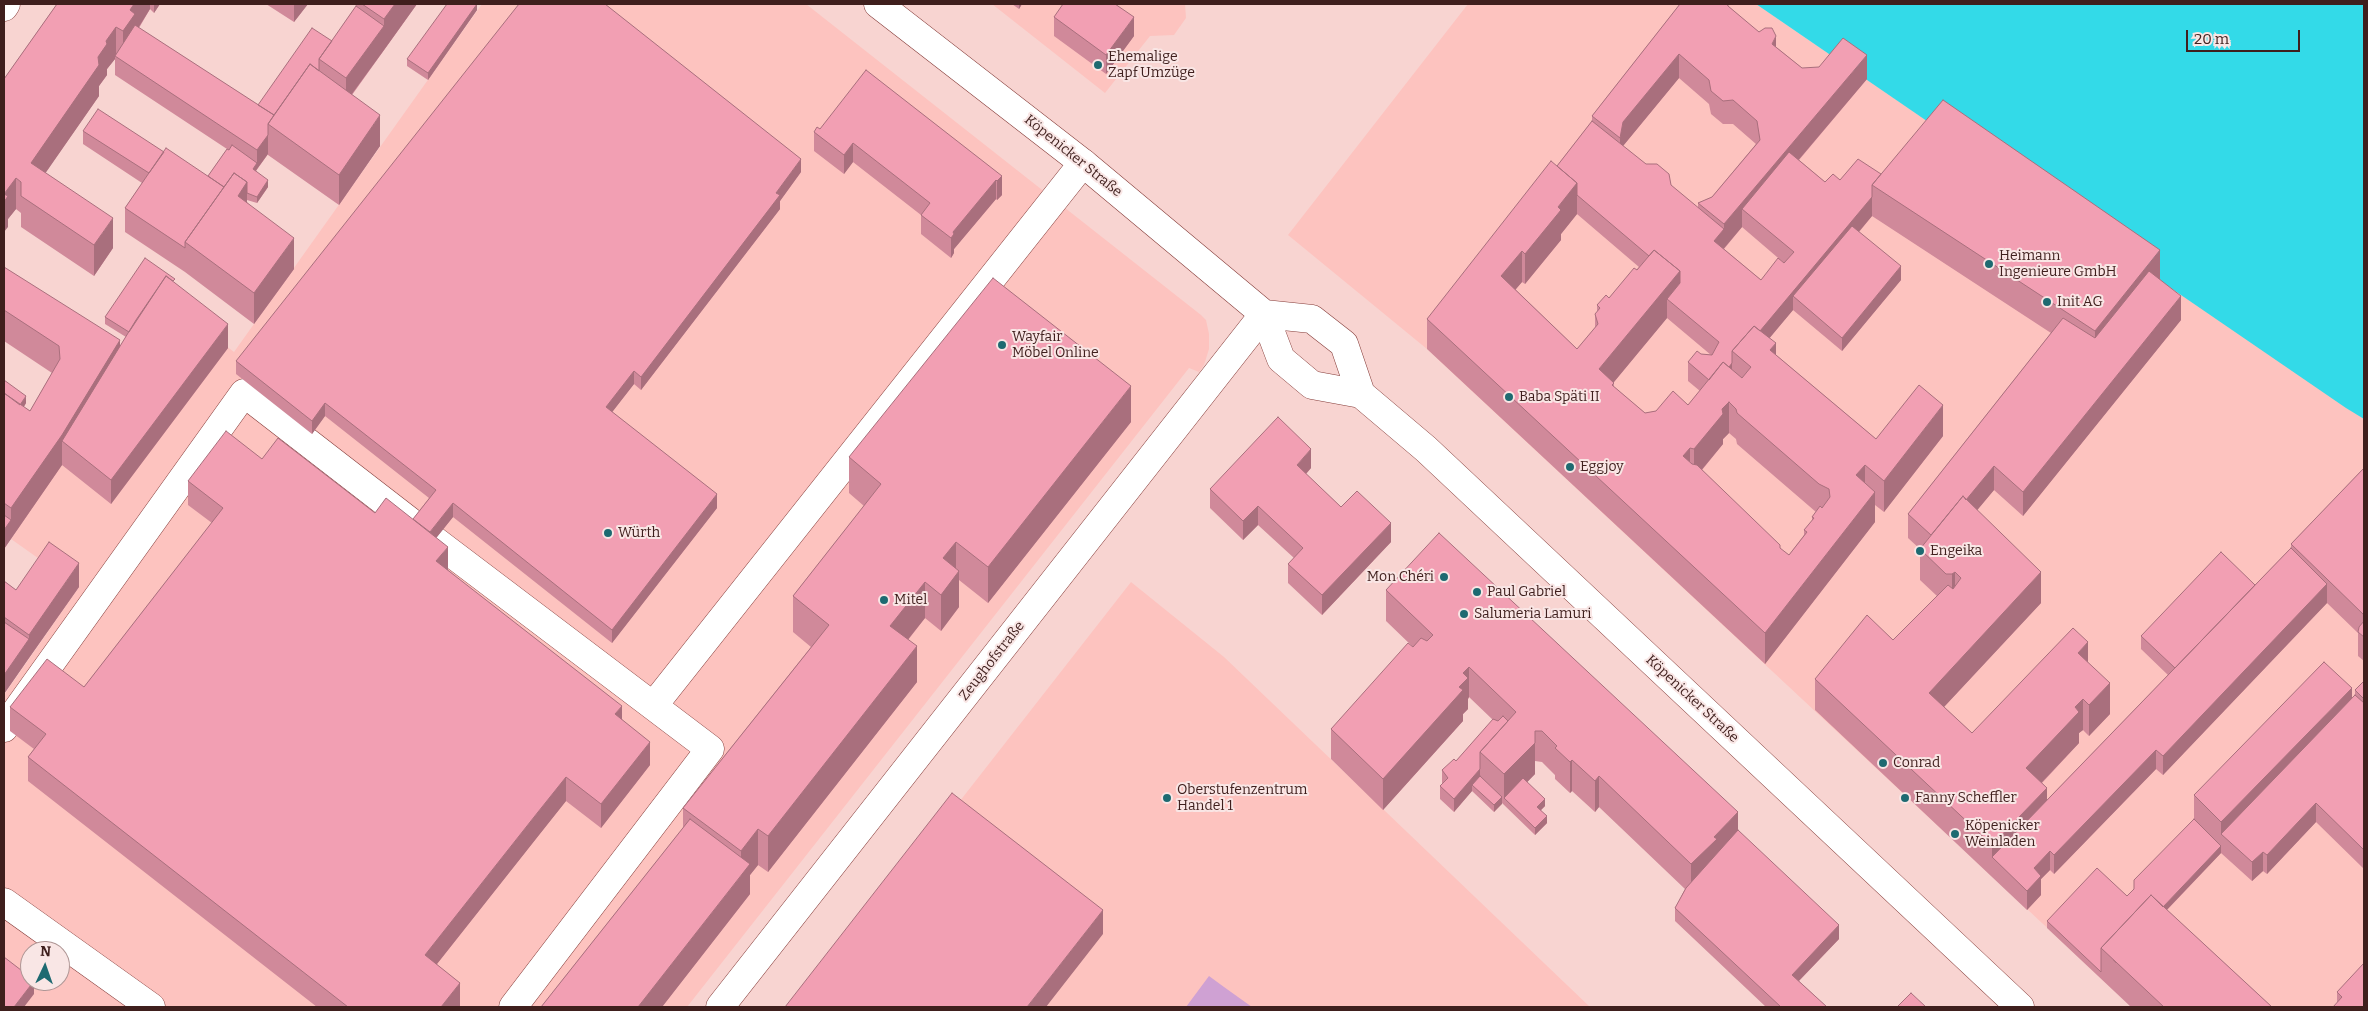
<!DOCTYPE html>
<html>
<head>
<meta charset="utf-8">
<style>
	body { margin:0 }
	#map { position:relative; width:2368px; height:1011px; overflow:hidden; background:#f8d4d1; font-family:Bitter,serif }
	canvas { display:block }
	.frame { position:absolute; inset:0; border:5px solid #3f1f1d; pointer-events:none }
	.north { position:absolute; left:20px; top:941px; width:50px; height:50px; box-sizing:border-box; background:#f9e6e5; border:1px solid #af9695; border-radius:50%; rotate:3deg; font-size:14px; font-weight:700; line-height:20px; text-align:center; color:#3f1f1d }
	.north::after { content:''; display:block; margin:auto; width:18px; height:22px; background:#1e6a71; clip-path:polygon(50% 0,100% 100%,50% 72%,0 100%) }
	.scale { position:absolute; left:2186px; top:30px; width:114px; height:22px; box-sizing:border-box; border:2px solid #3f1f1d; border-top:0; padding-left:6px; font-size:15px; line-height:18px; white-space:nowrap; color:#3f1f1d; -webkit-text-stroke:4px #f9e6e5; paint-order:stroke }
</style>
</head>
<body>
<div id="map">
<canvas width="2368" height="1011"></canvas>
<div class="frame"></div>
<div class="north">N</div>
<div class="scale">20 m</div>
</div>
<script>
const ctx = document.querySelector('canvas').getContext('2d');
ctx.lineJoin = 'round';
function fillPath(path, color) { ctx.fillStyle = color; ctx.fill(path, 'evenodd'); }
const shape = rows => new Path2D(rows.map(r => 'M' + r).join(''));
function stroke(path, color, width, dash) { ctx.strokeStyle = color; ctx.lineWidth = width; ctx.lineCap = dash ? 'butt' : 'round'; ctx.setLineDash(dash || []); ctx.stroke(path); }
function drawText(font, color, halo, rows, align = 'center') {
  ctx.font = font + ' Bitter,serif'; ctx.lineWidth = 4; ctx.setLineDash([]); ctx.textBaseline = 'middle'; ctx.strokeStyle = halo; ctx.fillStyle = color; for (const [text, x, y, turn = 0] of rows) {
    ctx.save(); ctx.translate(x, y); ctx.rotate((+turn || 0) * Math.PI / 180); ctx.textAlign = isNaN(turn) ? turn : align; if (halo) ctx.strokeText(text, 0, 0); ctx.fillText(text, 0, 0); ctx.restore();
  }
}
fillPath(shape([
	[482,4,806,4,1201,315,1206,320,1209,334,1209,349,1204,365,1199,372,1189,368,687,1007,4,1007,4,695,79,587,11,539,166,300,234,352],
	[30,951,60,951,60,981,30,981],
	[992,4,1185,4,1186,18,1174,35,1150,36,1105,93],
	[1468,4,1756,4,2364,419,2364,1007,2132,1007,1427,349,1288,235],
	[1131,582,1224,657,1590,1007,799,1007]
]), '#fdc3bf');
fillPath(shape([
	[1209,976,1224,987,1252,1007,1186,1007]
]), '#cfa1d3');
fillPath(shape([
	[1756,4,2364,4,2364,419,2346,408]
]), '#33dae8');
const minor = shape([
	[4,7,6,4],
	[434,540,710,749,513,1007],
	[653,706,1083,163],
	[4,728,244,393,412,523],
	[4,902,151,1007],
	[720,1007,1264,314]
]);
const major = shape([
	[878,4,1083,163,1264,314,1281,359,1312,385,1361,394,1426,449,2020,1007],
	[1264,314,1312,319,1344,344,1361,394]
]);
stroke(minor, '#853c39', 29);
stroke(major, '#853c39', 29);
stroke(minor, '#fff', 28);
stroke(major, '#fff', 28);
fillPath(shape([
	[57,4,160,4,154,13,150,9,139,28,258,105,332,41,356,6,356,4,417,4,352,95,380,146,339,205,268,155,268,154,256,171,268,187,257,203,247,200,247,202,294,269,254,324,185,272,125,232,125,208,142,183,83,144,83,131,164,152,208,176,227,149,115,75,115,59,107,69,107,75,99,86,99,96,45,173,113,248,94,276,21,227,21,213,16,209,8,219,8,227,4,79],
	[266,4,308,4,294,22],
	[477,4,477,10,428,80,407,66,407,59],
	[1012,4,1022,4,1019,9],
	[1680,4,1729,4,1728,6,1776,47,1802,68,1867,79,1799,160,1825,182,1881,174,2160,279,2181,320,2023,516,1994,490,1977,510,2041,603,1944,707,1972,733,2088,662,2110,714,2089,736,2083,730,2079,733,2079,743,2042,783,2047,800,2168,675,2141,649,2141,636,2255,585,2291,548,2291,544,2364,468,2364,661,2358,656,2358,633,2327,603,2163,775,2156,769,2054,874,2050,870,2041,879,2041,895,2027,910,1815,710,1815,679,1893,640,1937,596,1920,580,1920,549,1908,538,1908,514,2051,333,1872,216,1859,232,1901,280,1842,351,1793,310,1769,338,1776,355,1876,439,1943,436,1884,512,1875,505,1875,522,1765,664,1427,349,1427,319,1557,166,1592,121,1592,116],
	[1679,78,1709,104,1711,114,1723,124,1733,124,1756,144,1712,197,1698,203,1698,208,1623,146],
	[1577,214,1639,267,1609,298,1597,305,1597,312,1595,314,1595,328,1577,349,1515,289,1522,282,1525,284,1561,240,1561,234],
	[1742,227,1784,263,1761,280,1724,249],
	[1667,318,1711,355,1701,354,1688,362,1688,381,1700,391,1688,405,1645,413,1614,387,1614,382],
	[1729,433,1736,439,1737,444,1816,512,1812,517,1812,521,1804,530,1804,535,1789,555,1780,549,1702,470,1723,444,1723,439],
	[1054,17,1134,36,1106,74,1054,36],
	[820,129,1002,176,1002,195,997,200,996,199,954,249,954,253,951,258,921,234,921,215,853,162,844,174,814,151,814,132],
	[801,172,780,201,780,209,641,390,634,384,612,412,717,508,612,643,453,517,436,538,448,570,622,719,650,765,601,828,566,801,538,836,437,964,460,1007,317,1007,28,781,28,757,34,749,10,731,10,707,84,687,212,523,188,505,188,481,262,459,375,513,413,519,429,498,325,416,312,434,236,374,236,361],
	[4,267,120,346,126,337,105,324,105,317,175,283,228,348,111,504,62,465,4,549,4,380,26,403,24,407,30,411,52,373,4,341],
	[1131,422,988,603,959,580,959,607,941,631,925,618,908,640,917,682,768,872,758,865,750,875,750,894,662,1007,541,1007,683,828,683,808,811,647,793,632,793,596,864,506,849,493,849,457],
	[1311,468,1306,474,1341,507,1391,542,1322,615,1288,583,1288,564,1294,558,1258,525,1243,540,1210,508,1210,489],
	[4,581,16,590,79,587,29,658,4,694],
	[1386,590,1738,830,1839,939,1799,981,1827,1007,1766,1007,1675,921,1675,908,1685,889,1599,807,1595,812,1572,791,1570,793,1555,779,1555,775,1542,762,1535,761,1535,774,1527,782,1545,806,1541,810,1547,823,1535,835,1502,803,1494,812,1472,791,1454,812,1440,799,1440,786,1442,784,1442,770,1456,761,1493,720,1469,697,1468,699,1468,709,1463,714,1463,721,1383,810,1331,759,1331,729,1413,647,1386,621],
	[2364,681,2364,869,2316,822,2267,874,2263,871,2252,881,2221,853,2167,910,2272,1007,2131,1007,2047,928,2047,921,2127,896,2134,889,2194,819,2194,795,2352,699,2355,695,2355,690],
	[2337,992,2364,1007,2337,1002]
]), '#d0899a');
fillPath(shape([
	[134,4,150,4,150,9,135,33,135,44,123,62,123,31,130,10],
	[154,4,160,4,154,13],
	[294,4,308,4,294,22],
	[395,4,417,4,384,50,384,19],
	[477,4,477,10,428,80,428,73],
	[1019,4,1022,4,1019,9],
	[1134,17,1134,36,1106,74,1106,55],
	[384,26,384,50,346,102,346,78],
	[116,27,116,56,115,56,115,59,107,69,107,75,99,86,99,96,31,194,31,163,98,57,106,41],
	[1776,36,1776,60,1772,44],
	[1679,54,1679,78,1623,146,1620,162,1620,138,1623,122],
	[1867,55,1867,79,1751,216,1742,209,1742,227,1714,260,1714,241,1724,229,1724,224],
	[380,115,380,146,339,205,339,175],
	[268,135,268,154,257,169,257,150],
	[853,143,853,162,844,174,844,155],
	[801,159,801,172,780,201,780,209,641,390,641,377],
	[257,163,257,169,253,176,253,169],
	[1002,176,1002,195,997,200,997,181],
	[16,178,16,209,8,219,8,227,4,232,4,194],
	[268,180,268,187,257,203,257,197],
	[996,180,996,199,954,249,954,253,951,258,951,238,953,232],
	[247,182,247,212,227,213],
	[1577,183,1577,214,1561,234,1561,240,1525,284,1525,254,1558,207],
	[1872,197,1872,216,1800,302,1793,296,1793,310,1748,364,1738,356],
	[113,218,113,248,94,276,94,245],
	[294,238,294,269,254,324,254,293],
	[2160,250,2160,281,2095,362,2095,331],
	[1522,251,1522,282,1501,307,1501,276],
	[1901,266,1901,280,1842,351,1842,338],
	[1680,271,1680,302,1667,299,1667,318,1599,400,1599,369],
	[2181,296,2181,320,2023,516,2023,492],
	[228,324,228,348,111,504,111,480],
	[120,340,120,371,62,441,62,465,4,549,4,530,11,520,11,508],
	[1776,343,1776,374,1770,350],
	[1732,363,1732,382,1714,384],
	[634,371,634,384,606,420,606,407],
	[1131,386,1131,422,988,603,988,567],
	[26,396,26,403,10,428,10,421],
	[1729,402,1729,433,1723,439,1723,444,1694,479,1694,449,1722,409],
	[325,403,325,416,312,434,312,421],
	[1943,405,1943,436,1884,512,1884,481],
	[1690,448,1690,479,1683,456],
	[1311,449,1311,468,1297,484,1297,465],
	[1865,465,1865,496,1856,475],
	[1994,466,1994,490,1934,562,1934,538],
	[1875,492,1875,522,1765,664,1765,633],
	[717,494,717,508,612,643,612,630],
	[453,503,453,517,425,552,425,539],
	[1258,506,1258,525,1243,540,1243,521],
	[1391,523,1391,542,1322,615,1322,595],
	[956,542,956,575,959,571,959,607,941,631,941,595,943,558],
	[448,547,448,571,436,561],
	[79,563,79,587,29,658,4,694,4,675,29,639,29,635],
	[1955,572,1955,603,1952,605,1952,574],
	[2041,572,2041,603,1929,723,1929,693],
	[925,582,925,618,890,662,890,626],
	[2327,584,2327,603,2163,775,2163,756],
	[2088,642,2088,673,2078,653],
	[917,646,917,682,768,872,768,836],
	[1469,667,1469,697,1468,699,1468,709,1463,714,1463,721,1383,810,1383,779,1459,687,1463,673],
	[2110,683,2110,714,2089,736,2089,705],
	[2352,688,2352,718,2221,834,2221,822],
	[2083,699,2083,730,2079,733,2079,743,2026,799,2026,768,2075,707],
	[622,706,622,730,615,714],
	[650,742,650,765,601,828,601,804],
	[1535,743,1535,774,1508,802,1504,798,1504,774],
	[2156,750,2156,769,2054,874,2054,855],
	[1572,760,1572,791,1570,793,1570,762],
	[1480,769,1480,783,1472,785,1472,791,1454,812,1454,799],
	[1599,776,1599,807,1595,812,1595,781],
	[566,777,566,801,425,979,425,955],
	[2047,788,2047,819,1992,857,1992,876,1992,845],
	[1502,797,1502,804,1494,812,1494,805],
	[1545,799,1545,806,1537,814,1537,807],
	[2316,803,2316,822,2267,874,2267,855],
	[1738,812,1738,843,1691,895,1691,864,1714,837],
	[1547,816,1547,823,1535,835,1535,828],
	[758,829,758,865,750,875,750,894,662,1007,638,1007,741,876,741,851],
	[2221,846,2221,853,2116,963,2113,960],
	[2050,851,2050,870,2041,879,2041,895,2027,910,2027,891,2034,868],
	[2263,852,2263,871,2252,881,2252,862],
	[1103,910,1103,934,1046,1007,1027,1007],
	[1839,925,1839,939,1792,988,1792,975],
	[34,981,34,994,24,1007,14,1007],
	[460,983,460,1007,441,1007]
]), '#a96f7d');
const building = shape([
	[57,4,134,4,130,10,135,14,123,31,116,27,106,41,107,44,98,57,99,65,31,163,113,218,94,245,21,196,21,182,16,178,4,194,8,196,4,202,4,79,57,4],
	[362,4,395,4,384,19,362,4],
	[447,4,477,4,428,73,407,59,447,4],
	[519,4,605,4,801,159,776,193,780,195,641,377,634,371,606,407,717,494,612,630,453,503,430,532,413,519,436,490,325,403,312,421,236,361,519,4],
	[1063,4,1115,4,1134,17,1106,55,1054,17,1063,4],
	[1680,4,1727,4,1728,6,1759,32,1765,28,1772,28,1776,36,1772,44,1802,68,1819,67,1843,38,1867,55,1724,224,1698,203,1712,197,1760,140,1757,121,1733,100,1723,101,1711,91,1709,80,1679,54,1623,122,1620,138,1592,116,1680,4],
	[356,6,384,26,346,78,319,59,356,6],
	[135,25,274,115,268,124,268,135,257,150,115,56,135,25],
	[312,28,332,41,319,59,319,71,310,64,274,115,258,105,312,28],
	[310,64,380,115,339,175,268,124,310,64],
	[866,70,1002,176,997,181,996,180,953,232,954,234,951,238,921,215,930,203,853,143,844,155,814,132,817,127,820,129,866,70],
	[1943,100,2160,250,2095,331,1872,185,1943,100],
	[98,109,164,152,149,173,83,131,98,109],
	[1592,121,1646,164,1657,164,1669,174,1671,185,1724,229,1714,241,1761,280,1778,258,1784,263,1794,252,1742,209,1789,152,1825,182,1833,174,1840,180,1858,159,1881,174,1872,185,1872,197,1760,331,1754,326,1732,351,1732,363,1729,367,1723,362,1709,380,1688,362,1697,351,1701,354,1712,355,1719,342,1667,299,1680,283,1680,271,1654,250,1649,256,1577,195,1577,183,1557,166,1592,121],
	[232,145,257,163,253,169,268,180,257,197,247,193,247,182,234,173,224,187,208,176,227,149,229,150,232,145],
	[166,148,224,187,185,242,185,248,125,208,166,148],
	[1551,161,1577,183,1558,207,1561,210,1525,254,1522,251,1501,276,1577,349,1598,324,1595,314,1600,308,1597,305,1606,295,1609,298,1634,268,1637,270,1654,250,1680,271,1599,369,1614,383,1612,385,1645,413,1656,411,1673,391,1688,405,1723,362,1742,378,1751,367,1732,351,1754,326,1776,343,1770,350,1876,439,1919,385,1943,405,1884,481,1865,465,1856,475,1875,492,1765,633,1427,319,1551,161],
	[1729,402,1736,409,1737,413,1819,484,1829,489,1830,497,1822,508,1820,506,1812,517,1814,518,1804,530,1807,532,1789,555,1780,548,1780,545,1697,465,1692,464,1683,456,1690,448,1694,449,1723,414,1722,409,1729,402],
	[234,173,247,182,238,196,294,238,254,293,185,242,234,173],
	[1852,226,1901,266,1842,338,1793,296,1852,226],
	[145,258,175,279,173,281,166,276,129,332,105,317,145,258],
	[4,267,120,340,62,435,11,508,4,503,4,393,30,411,60,359,59,346,4,310,4,267],
	[2149,271,2181,296,2023,492,1994,466,1966,500,1963,496,1931,535,1908,514,2063,318,2095,338,2149,271],
	[166,276,228,324,111,480,62,441,136,320,166,276],
	[993,278,1131,386,988,567,956,542,943,558,959,571,941,595,925,582,890,626,917,646,768,836,758,829,741,851,683,808,829,625,793,596,881,484,849,457,993,278],
	[4,380,26,396,20,405,4,393,4,380],
	[1278,417,1311,449,1297,465,1341,507,1357,491,1391,523,1322,595,1288,564,1303,548,1258,506,1243,521,1210,489,1278,417],
	[226,431,262,459,278,438,375,513,386,498,448,547,436,561,622,706,615,714,650,742,601,804,566,777,538,812,425,955,460,983,441,1007,348,1007,28,757,46,734,10,707,47,659,84,687,223,508,188,481,226,431],
	[2364,468,2364,615,2291,544,2364,468],
	[1963,496,2041,572,1929,693,1972,733,2073,628,2088,642,2078,653,2110,683,2089,705,2083,699,2075,707,2079,712,2026,768,2047,788,1992,845,1815,679,1867,615,1893,640,1948,585,1953,589,1961,578,1955,572,1952,574,1946,574,1920,549,1963,496],
	[4,515,11,520,4,530,4,515],
	[1439,533,1738,812,1714,837,1717,839,1691,864,1599,776,1595,781,1572,760,1570,762,1555,748,1557,746,1542,731,1535,731,1535,743,1504,774,1480,752,1516,712,1469,667,1463,673,1468,678,1459,687,1463,690,1383,779,1331,729,1408,643,1413,647,1421,638,1427,641,1433,635,1386,590,1439,533],
	[49,542,79,563,29,635,4,617,4,581,16,590,49,542],
	[2291,548,2327,584,2163,756,2156,750,2054,855,2050,851,2034,868,2041,876,2027,891,1992,857,2291,548],
	[2221,552,2255,585,2175,668,2141,636,2221,552],
	[2364,621,2364,637,2358,632,2359,627,2364,621],
	[4,622,29,639,4,675,4,622],
	[2324,662,2352,688,2221,822,2194,795,2324,662],
	[2364,681,2364,699,2355,690,2364,681],
	[2355,695,2364,703,2364,850,2316,803,2267,855,2263,852,2252,862,2221,834,2355,695],
	[1503,716,1508,721,1480,752,1480,769,1454,799,1440,786,1448,778,1442,770,1454,759,1456,761,1493,719,1498,721,1503,716],
	[1480,776,1502,797,1494,805,1472,785,1480,776],
	[1523,778,1545,799,1537,807,1547,816,1535,828,1504,798,1523,778],
	[952,793,1103,910,1027,1007,785,1007,952,793],
	[690,819,750,864,638,1007,541,1007,690,819],
	[2194,819,2221,846,2163,907,2151,895,2101,948,2101,972,2047,921,2097,868,2127,896,2134,889,2134,880,2194,819],
	[1738,830,1839,925,1792,975,1827,1007,1781,1007,1675,908,1686,888,1738,830],
	[2151,895,2272,1007,2164,1007,2101,948,2151,895],
	[4,957,30,977,30,981,34,981,14,1007,4,1007,4,957],
	[2364,963,2364,1007,2333,1007,2342,997,2337,992,2364,963],
	[1911,993,1926,1007,1897,1007,1911,993]
]);
fillPath(building, '#f29fb3');
stroke(building, '#a96f7d', 1);
for (const [x, y, r, color] of [
	[1098,65,5,"#1e6a71"],
	[1989,264,5,"#1e6a71"],
	[2047,302,5,"#1e6a71"],
	[1002,345,5,"#1e6a71"],
	[1509,397,5,"#1e6a71"],
	[1570,467,5,"#1e6a71"],
	[608,533,5,"#1e6a71"],
	[1920,551,5,"#1e6a71"],
	[1444,577,5,"#1e6a71"],
	[1477,592,5,"#1e6a71"],
	[884,600,5,"#1e6a71"],
	[1464,614,5,"#1e6a71"],
	[1883,763,5,"#1e6a71"],
	[1167,798,5,"#1e6a71"],
	[1905,798,5,"#1e6a71"],
	[1955,834,5,"#1e6a71"]
]) { const dot = new Path2D(); dot.arc(x, y, r, 0, 2 * Math.PI); ctx.fillStyle = color; ctx.fill(dot); stroke(dot, '#f9e6e5', 2); }
drawText('14px', '#3f1f1d', '#f9e6e5', [
	["Ehemalige",1108,57],
	["Zapf Umzüge",1108,73],
	["Heimann",1999,256],
	["Ingenieure GmbH",1999,272],
	["Init AG",2057,302],
	["Wayfair",1012,337],
	["Möbel Online",1012,353],
	["Baba Späti II",1519,397],
	["Eggjoy",1580,467],
	["Würth",618,533],
	["Engeika",1930,551],
	["Mon Chéri",1434,577,"right"],
	["Paul Gabriel",1487,592],
	["Mitel",894,600],
	["Salumeria Lamuri",1474,614],
	["Conrad",1893,763],
	["Oberstufenzentrum",1177,790],
	["Handel 1",1177,806],
	["Fanny Scheffler",1915,798],
	["Köpenicker",1965,826],
	["Weinladen",1965,842]
], 'left');
drawText('14px', '#3f1f1d', '#f9e6e5', [
	["Köpenicker Straße",1073,156,39],
	["Zeughofstraße",992,661,-52],
	["Köpenicker Straße",1692,699,43]
]);
</script>
</body>
</html>
